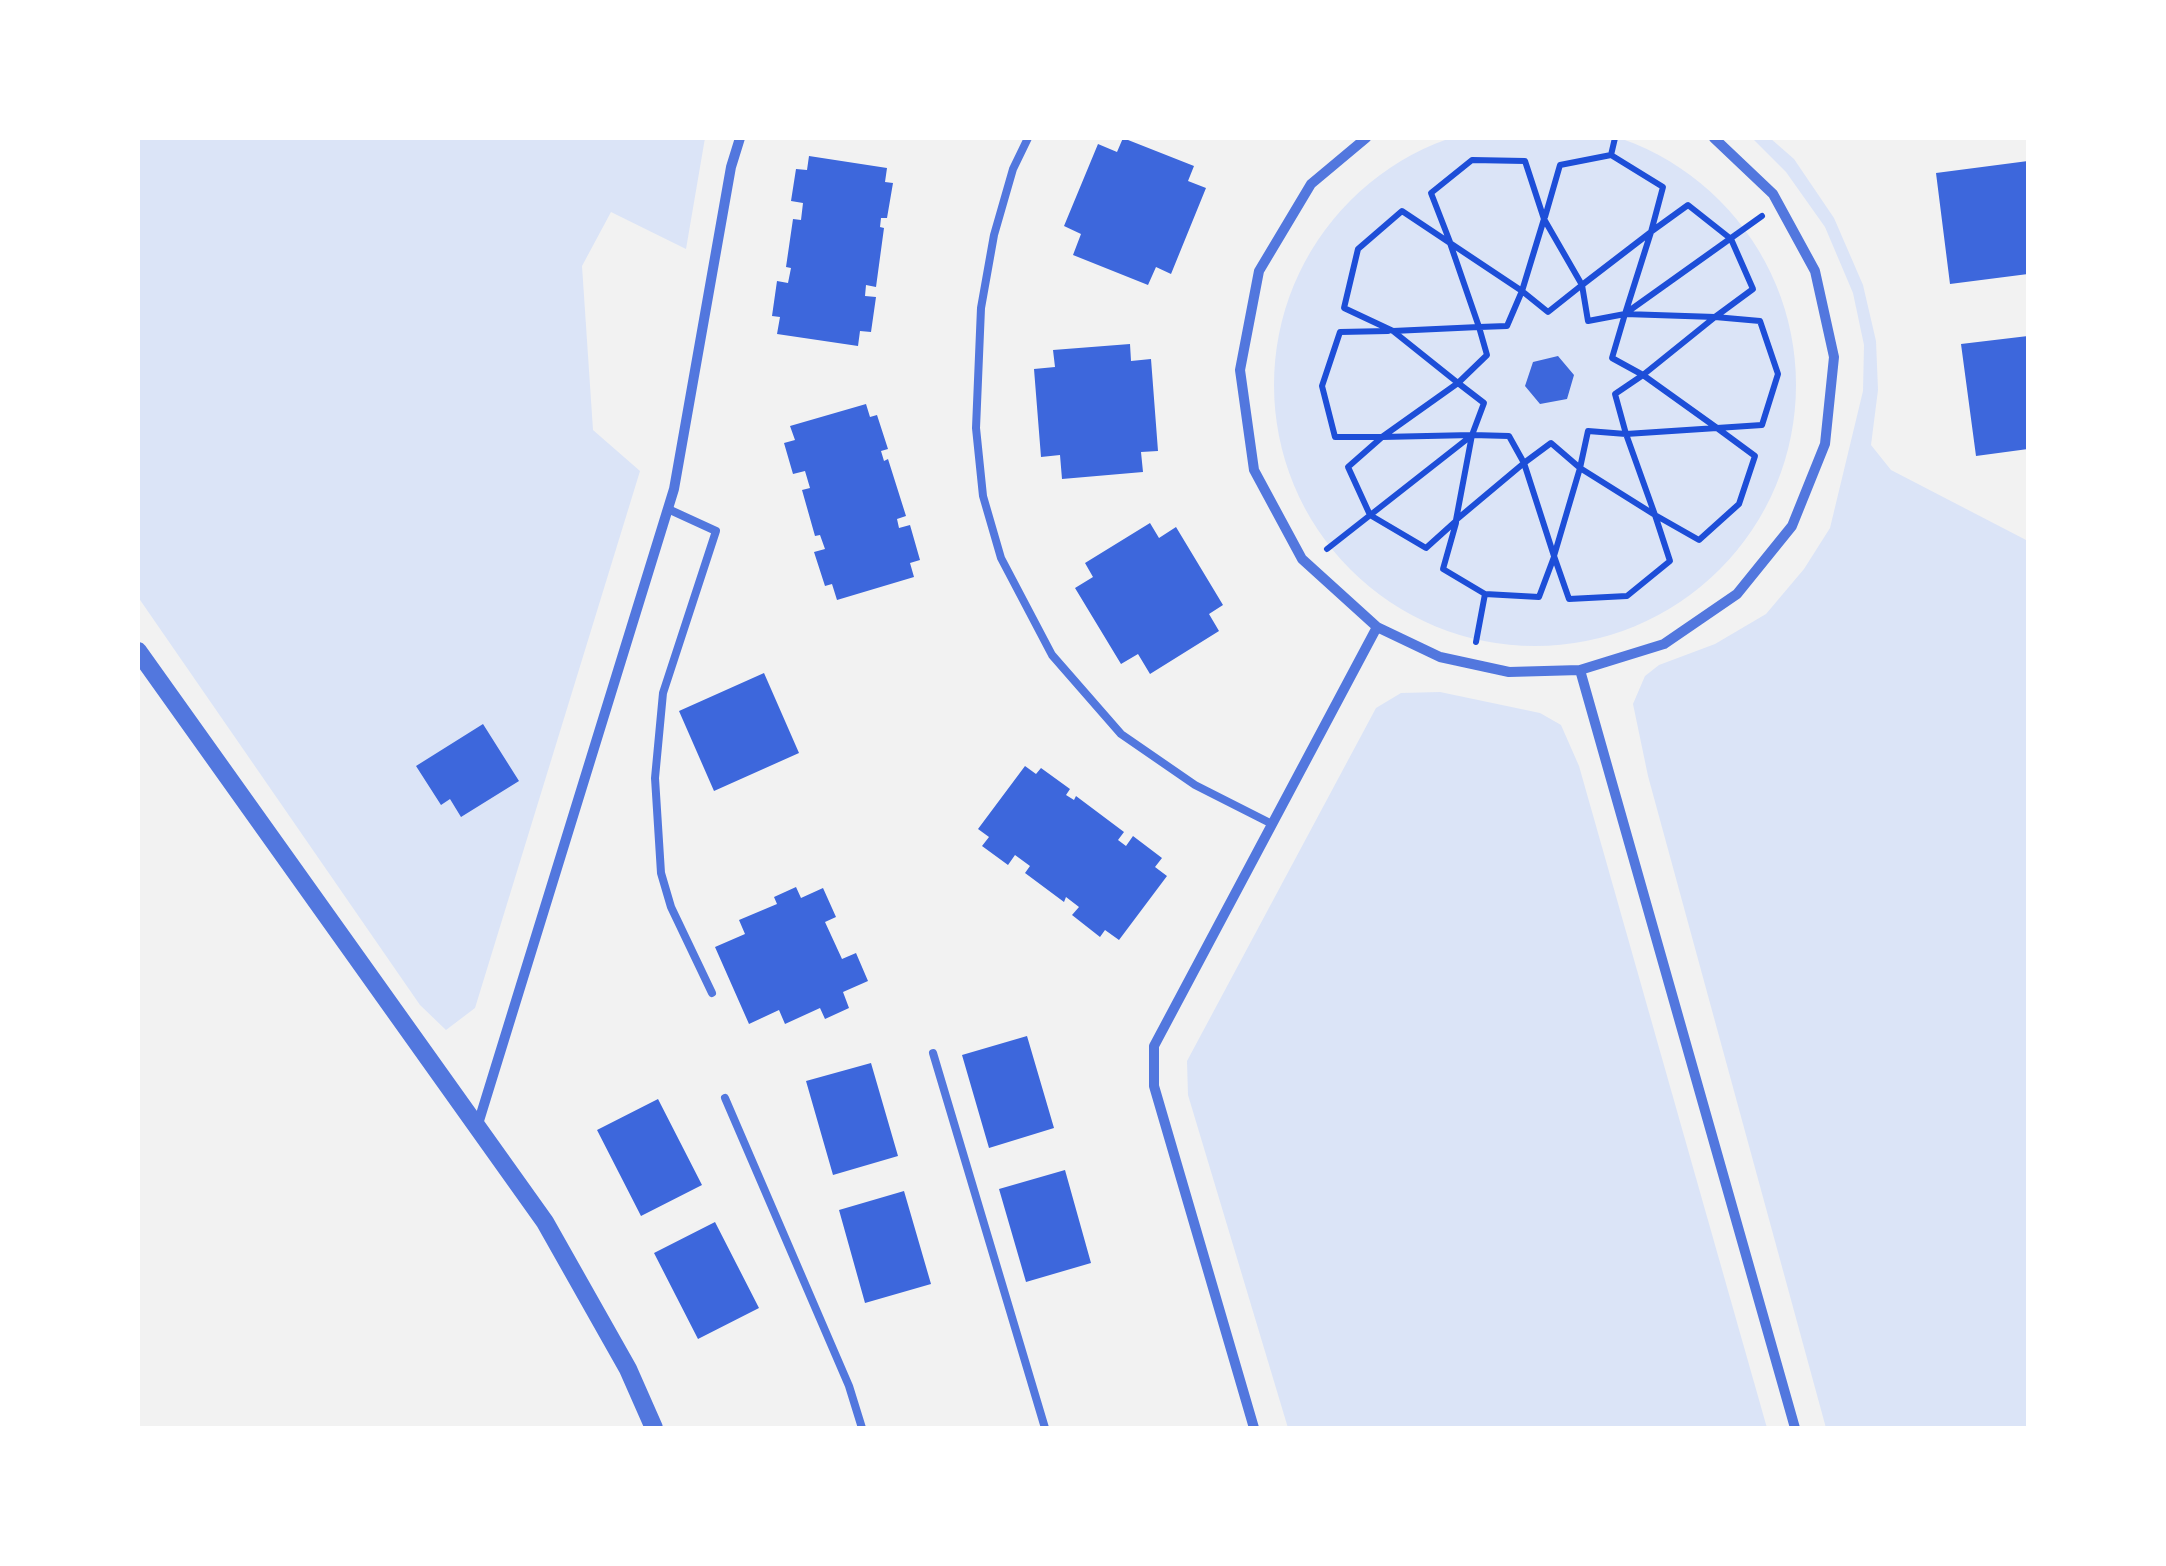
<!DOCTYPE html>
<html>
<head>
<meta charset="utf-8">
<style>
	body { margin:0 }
	#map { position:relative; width:2166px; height:1566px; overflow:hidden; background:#f2f2f2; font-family:Ubuntu,sans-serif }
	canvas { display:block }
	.frame { position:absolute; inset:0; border:140px solid #fff; pointer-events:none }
</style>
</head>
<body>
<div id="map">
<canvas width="2166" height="1566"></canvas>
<div class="frame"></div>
</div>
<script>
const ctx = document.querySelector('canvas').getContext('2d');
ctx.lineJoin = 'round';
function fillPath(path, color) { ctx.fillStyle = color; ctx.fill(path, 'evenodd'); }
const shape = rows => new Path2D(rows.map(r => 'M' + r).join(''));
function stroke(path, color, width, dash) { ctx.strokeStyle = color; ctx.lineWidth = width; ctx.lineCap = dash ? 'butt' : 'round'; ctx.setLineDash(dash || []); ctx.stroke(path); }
fillPath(shape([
	'1274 385a261 261 0 1 1 522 0a261 261 0 1 1-522 0Z',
	[138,138,705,138,686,249,611,212,582,266,593,430,640,471,475,1008,446,1030,420,1005,138,597],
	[1752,138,1770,138,1794,159,1834,218,1863,285,1876,341,1878,390,1871,445,1891,470,2028,541,2028,1428,1826,1428,1648,776,1633,704,1645,676,1659,665,1715,644,1766,614,1804,569,1830,528,1863,391,1864,345,1853,293,1825,227,1786,172],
	[1440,692,1540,713,1561,725,1579,766,1767,1428,1288,1428,1188,1095,1187,1061,1376,708,1401,693]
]), '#dbe4f7');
fillPath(shape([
	[1123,138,1194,166,1188,181,1206,188,1171,274,1156,267,1148,285,1073,255,1081,234,1064,226,1098,144,1117,152],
	[809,156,887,168,885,182,893,183,887,218,881,218,880,227,884,228,876,287,866,285,865,296,876,297,871,332,860,331,858,346,777,334,780,317,772,316,777,281,788,283,791,268,786,267,793,219,801,220,803,203,791,201,796,169,807,170],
	[2028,161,2028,274,1950,284,1936,173],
	[2028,336,2028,449,1976,456,1961,344],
	[1130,344,1131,361,1151,359,1158,451,1141,452,1143,472,1062,479,1060,455,1041,457,1034,369,1055,367,1053,350],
	[1558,356,1574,375,1567,399,1540,404,1525,386,1533,362],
	[866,404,870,417,877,415,888,449,881,451,884,461,888,459,906,516,897,519,899,528,910,525,920,560,910,563,914,577,837,600,832,584,825,586,814,552,825,549,820,535,815,536,802,490,810,488,805,471,793,474,784,443,795,440,790,426],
	[1150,523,1159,538,1176,527,1223,605,1209,614,1219,631,1150,674,1138,654,1121,664,1075,588,1093,577,1085,563],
	[764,673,799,753,714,791,679,711],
	[483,724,519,781,461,817,450,799,441,805,416,766],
	[1025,766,1036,774,1041,768,1070,789,1066,795,1074,800,1076,796,1124,832,1118,840,1126,846,1133,836,1162,858,1155,867,1167,876,1119,940,1105,930,1100,937,1072,915,1079,907,1066,897,1064,902,1025,873,1030,866,1015,855,1008,865,982,846,989,837,978,829],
	[796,887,801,898,823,888,836,917,825,922,842,959,856,953,868,981,843,992,849,1008,825,1019,820,1008,785,1024,779,1010,749,1024,715,947,745,934,739,920,777,904,774,897],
	[1027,1036,1054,1128,989,1148,962,1055],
	[871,1063,898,1156,833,1175,806,1081],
	[658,1099,702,1185,641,1216,597,1130],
	[1065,1170,1091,1263,1026,1282,999,1189],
	[904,1191,931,1284,865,1303,839,1210],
	[715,1222,759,1308,698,1339,654,1253]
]), '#3d67dc');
stroke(shape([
	[1611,155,1615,138],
	[1545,217,1560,165,1611,155,1663,187,1651,232],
	[1652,231,1688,205,1731,239,1753,289,1715,317],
	[1450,242,1431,193,1472,160,1525,161,1544,219],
	[1582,285,1588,321,1625,314,1612,358,1643,375,1615,394,1626,434,1588,431,1580,468,1551,443,1524,463,1509,436,1472,435,1484,403,1458,383,1487,355,1479,327,1507,326,1522,291,1548,312,1582,285],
	[1626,313,1762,216],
	[1393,331,1344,308,1358,249,1402,211,1450,243],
	[1382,437,1335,437,1322,386,1340,332,1388,331],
	[1381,438,1348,467,1370,515,1426,548,1456,521],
	[1456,523,1443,569,1485,594,1539,597,1554,557],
	[1327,549,1471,436],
	[1554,556,1569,599,1627,596,1670,561,1655,515,1699,540,1739,504,1755,456,1717,428,1643,375,1715,317,1625,314,1651,232,1582,285,1544,219,1522,291,1450,243,1479,327,1393,331,1458,383,1382,437,1472,435,1456,520,1524,463,1554,556,1580,468,1655,515,1626,434,1717,428,1762,425,1778,374,1760,321,1715,317],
	[1476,642,1485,594]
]), '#1d4ed8', 6);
stroke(shape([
	[1028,138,1013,169,994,235,981,308,976,428,983,496,1001,558,1052,655,1121,734,1195,785,1272,824],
	[668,509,716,531,663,693,655,778,661,873,671,907,712,993],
	[933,1053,1045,1428],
	[725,1098,849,1386,862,1428]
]), '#5277de', 8);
stroke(shape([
	[1366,138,1311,184,1259,271,1240,370,1254,470,1302,559,1377,627,1440,657,1509,672,1580,670,1664,644,1737,594,1792,526,1825,444,1834,357,1815,271,1773,194,1714,138],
	[1580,670,1795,1428],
	[478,1124,674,489,731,167,740,138],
	[1254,1428,1154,1086,1154,1046,1377,627]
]), '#5277de', 10);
stroke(shape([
	[138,651,545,1222,628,1369,654,1428]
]), '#5277de', 18);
</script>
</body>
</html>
